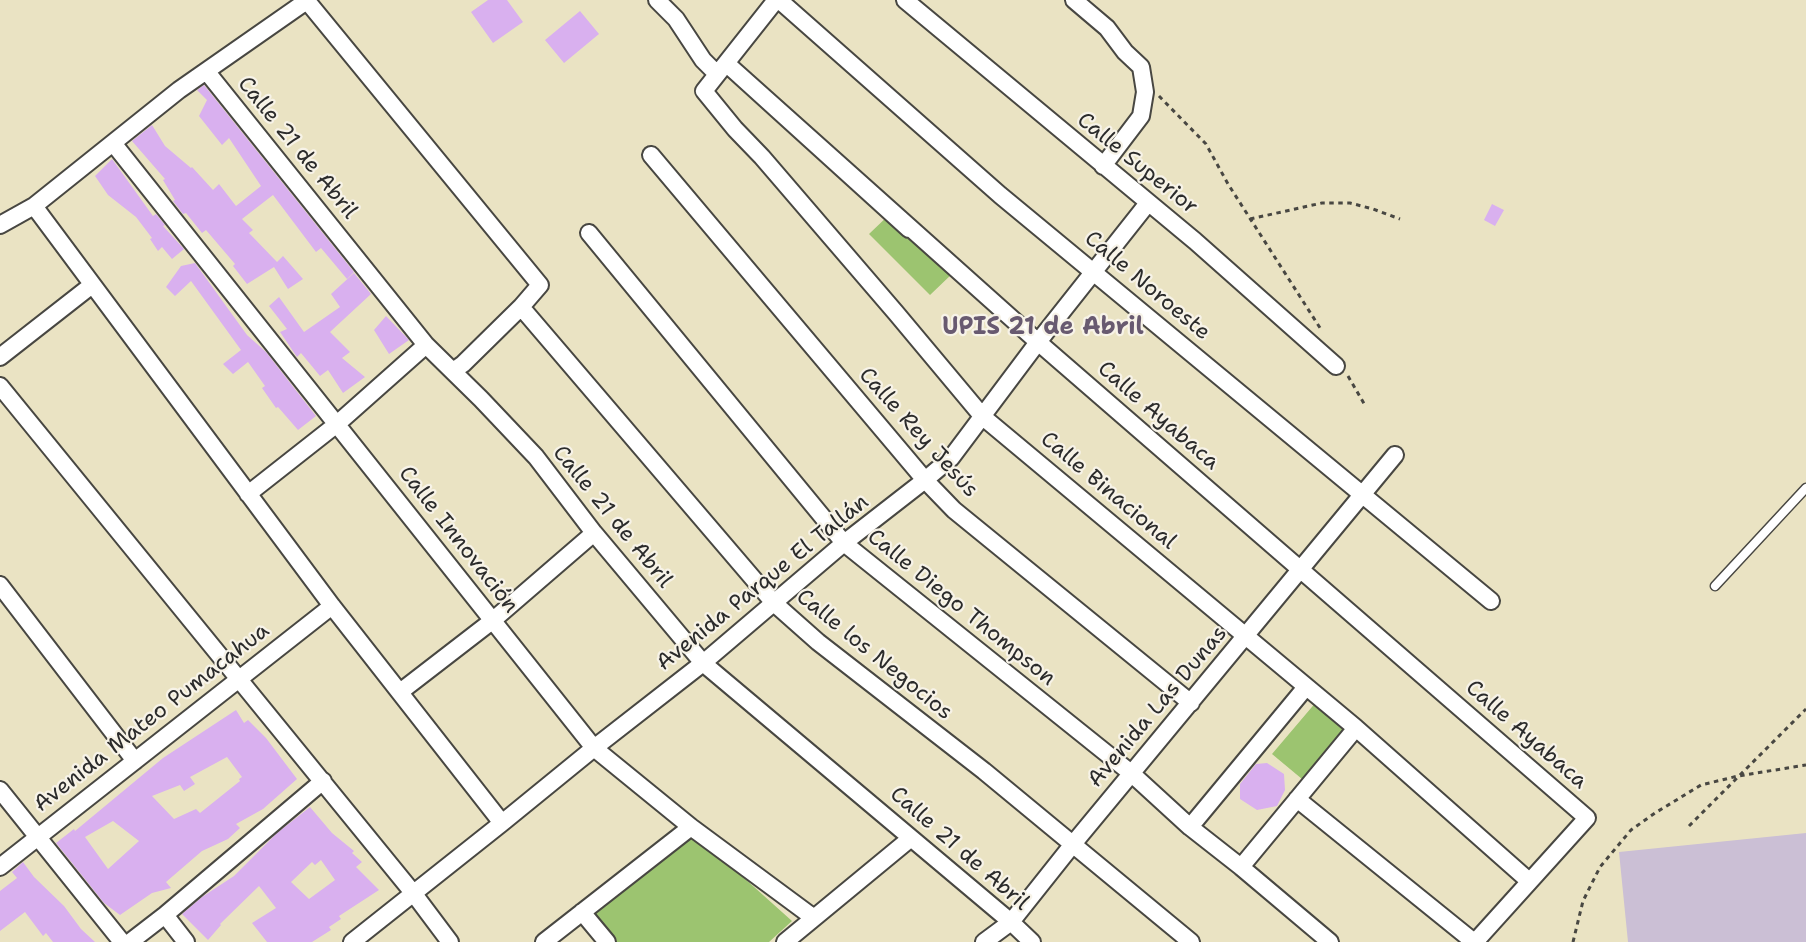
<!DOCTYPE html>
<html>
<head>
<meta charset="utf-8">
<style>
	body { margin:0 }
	canvas { display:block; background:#eae3c3 }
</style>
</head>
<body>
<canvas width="1806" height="942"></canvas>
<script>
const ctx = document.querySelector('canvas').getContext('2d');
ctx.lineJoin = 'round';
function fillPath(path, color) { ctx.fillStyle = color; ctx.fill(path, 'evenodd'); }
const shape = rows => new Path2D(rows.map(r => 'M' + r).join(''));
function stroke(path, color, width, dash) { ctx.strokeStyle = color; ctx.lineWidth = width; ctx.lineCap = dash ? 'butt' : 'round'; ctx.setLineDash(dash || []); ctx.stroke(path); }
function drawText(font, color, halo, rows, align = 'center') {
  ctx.font = font + ' "Shantell Sans",sans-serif'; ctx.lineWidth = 4.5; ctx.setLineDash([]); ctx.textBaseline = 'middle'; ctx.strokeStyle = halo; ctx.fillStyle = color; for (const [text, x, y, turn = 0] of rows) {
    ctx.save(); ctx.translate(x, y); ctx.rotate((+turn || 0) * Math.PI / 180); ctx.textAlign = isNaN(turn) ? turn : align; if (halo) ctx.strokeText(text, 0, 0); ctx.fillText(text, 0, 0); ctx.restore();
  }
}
fillPath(shape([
	[1806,833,1806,942,1628,942,1619,852]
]), '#cbbfd5');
fillPath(shape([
	[892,212,953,273,930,295,869,234],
	[1317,701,1347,725,1302,779,1272,754],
	[686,826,792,921,769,942,614,942,590,913]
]), '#9cc470');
fillPath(shape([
	[488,0,507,0,523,22,493,43,471,12],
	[580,11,599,34,564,63,545,40],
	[204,85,354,272,347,279,321,248,316,252,273,195,242,219,253,230,249,233,277,262,283,256,303,279,288,289,274,267,247,284,233,266,235,264,206,230,202,233,186,213,183,214,173,201,175,200,163,180,165,179,132,141,152,125,165,146,191,168,192,167,213,190,219,184,236,206,261,186,229,138,222,145,199,116,207,100,197,90],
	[112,159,153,216,156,214,165,225,163,226,184,249,172,259,162,247,158,251,150,239,152,238,136,217,108,195,95,176],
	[1492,204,1504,210,1495,226,1484,220],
	[195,263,247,335,266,352,316,416,298,430,278,407,276,408,262,388,265,386,248,362,233,374,223,364,241,350,191,281,175,296,166,287,181,266],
	[354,273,371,294,330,332,350,352,342,358,365,377,343,393,328,370,320,376,301,353,297,357,280,332,287,329,269,306,279,297,304,332,340,307,331,294],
	[386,316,409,340,389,354,374,330],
	[236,710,244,723,248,720,266,738,297,779,263,809,236,824,240,828,228,839,202,851,166,882,171,888,152,893,120,915,104,903,56,843,74,829,75,831,163,758],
	[227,757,242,777,239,779,240,781,200,813,196,809,174,819,152,796,180,785,184,791,195,784,190,777],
	[113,821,139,841,108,869,85,837],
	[1267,763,1284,774,1285,790,1277,806,1257,810,1240,799,1240,784,1256,764],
	[310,807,332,833,354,851,352,853,362,862,356,867,379,890,339,916,341,919,329,927,331,930,312,942,267,942,252,923,276,908,259,886,220,924,221,925,208,940,182,914,202,897,234,876,277,833],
	[321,860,335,880,309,899,291,882,312,862,315,865],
	[23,862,34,877,64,906,81,929,95,942,53,942,46,933,43,936,25,912,0,931,0,891,17,878,12,872]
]), '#d9b0ef');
const lane = shape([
	[1715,586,1806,488]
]);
const street = shape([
	[657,0,676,19,703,60,713,70],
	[776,0,704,91,735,129,762,157,896,313,983,417,1356,728,1529,881],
	[779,0,1000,195,1491,601],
	[905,0,1195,241,1336,366],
	[1074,0,1107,28,1125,52,1141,67,1145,92,1141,116,1103,166],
	[307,1,540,285,521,307,463,364,453,371],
	[207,72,426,345,481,399,536,457,594,533,703,663,1011,922,1032,942],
	[113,143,594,748,691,827,814,918],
	[651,155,925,480,954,510,1191,703],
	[34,206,332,606,502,823],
	[0,225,34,206,179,90,308,0],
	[909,229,727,64,1038,342,1587,818,1475,942],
	[589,233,844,543,1131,773,1190,827,1241,867,1330,942],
	[521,307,774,603,818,642,984,771,1191,942],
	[0,357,92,285],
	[0,386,414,894,450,942],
	[248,494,337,424,426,345],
	[0,585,135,761],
	[400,692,492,621,594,533],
	[0,790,122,942],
	[1297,799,1474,942],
	[1190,827,1306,687],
	[0,867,332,606],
	[1241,867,1356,728],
	[582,912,607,942],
	[165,915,186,942],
	[130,942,165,915,323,781],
	[352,942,502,823,594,748,703,663,844,543,925,480,951,458,1038,342,1148,203],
	[544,942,691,827],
	[785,942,911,838],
	[984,942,1011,922,1073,844,1395,455]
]);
stroke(lane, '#484742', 11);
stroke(street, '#484742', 20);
stroke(shape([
	[1159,96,1206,144,1228,184,1322,331],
	[1250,219,1322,203,1350,203,1373,209,1400,219],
	[1348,376,1366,407],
	[1689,826,1806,709],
	[1573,942,1583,901,1600,867,1631,830,1655,813,1701,785,1738,776,1806,765]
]), '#484742', 3, [4.5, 4.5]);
stroke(lane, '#fff', 8);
stroke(street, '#fff', 16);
drawText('22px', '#2b2b2b', '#f7f3e8', [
	["Calle 21 de Abril",297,148,51],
	["Calle Superior",1137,164,39],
	["Calle Noroeste",1147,286,40],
	["Calle Ayabaca",1158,416,41],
	["Calle Rey Jesús",918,433,48],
	["Calle Binacional",1108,491,40],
	["Calle 21 de Abril",612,517,51],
	["Calle Innovación",458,540,52],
	["Avenida Parque El Tallán",763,583,-39],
	["Calle Diego Thompson",961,608,39],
	["Calle los Negocios",874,655,39],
	["Avenida Las Dunas",1158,707,-50],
	["Avenida Mateo Pumacahua",152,718,-38],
	["Calle Ayabaca",1526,735,41],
	["Calle 21 de Abril",959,849,41]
]);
drawText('bold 24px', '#685a70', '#f7f3e8', [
	["UPIS 21 de Abril",1043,328]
]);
</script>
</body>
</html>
